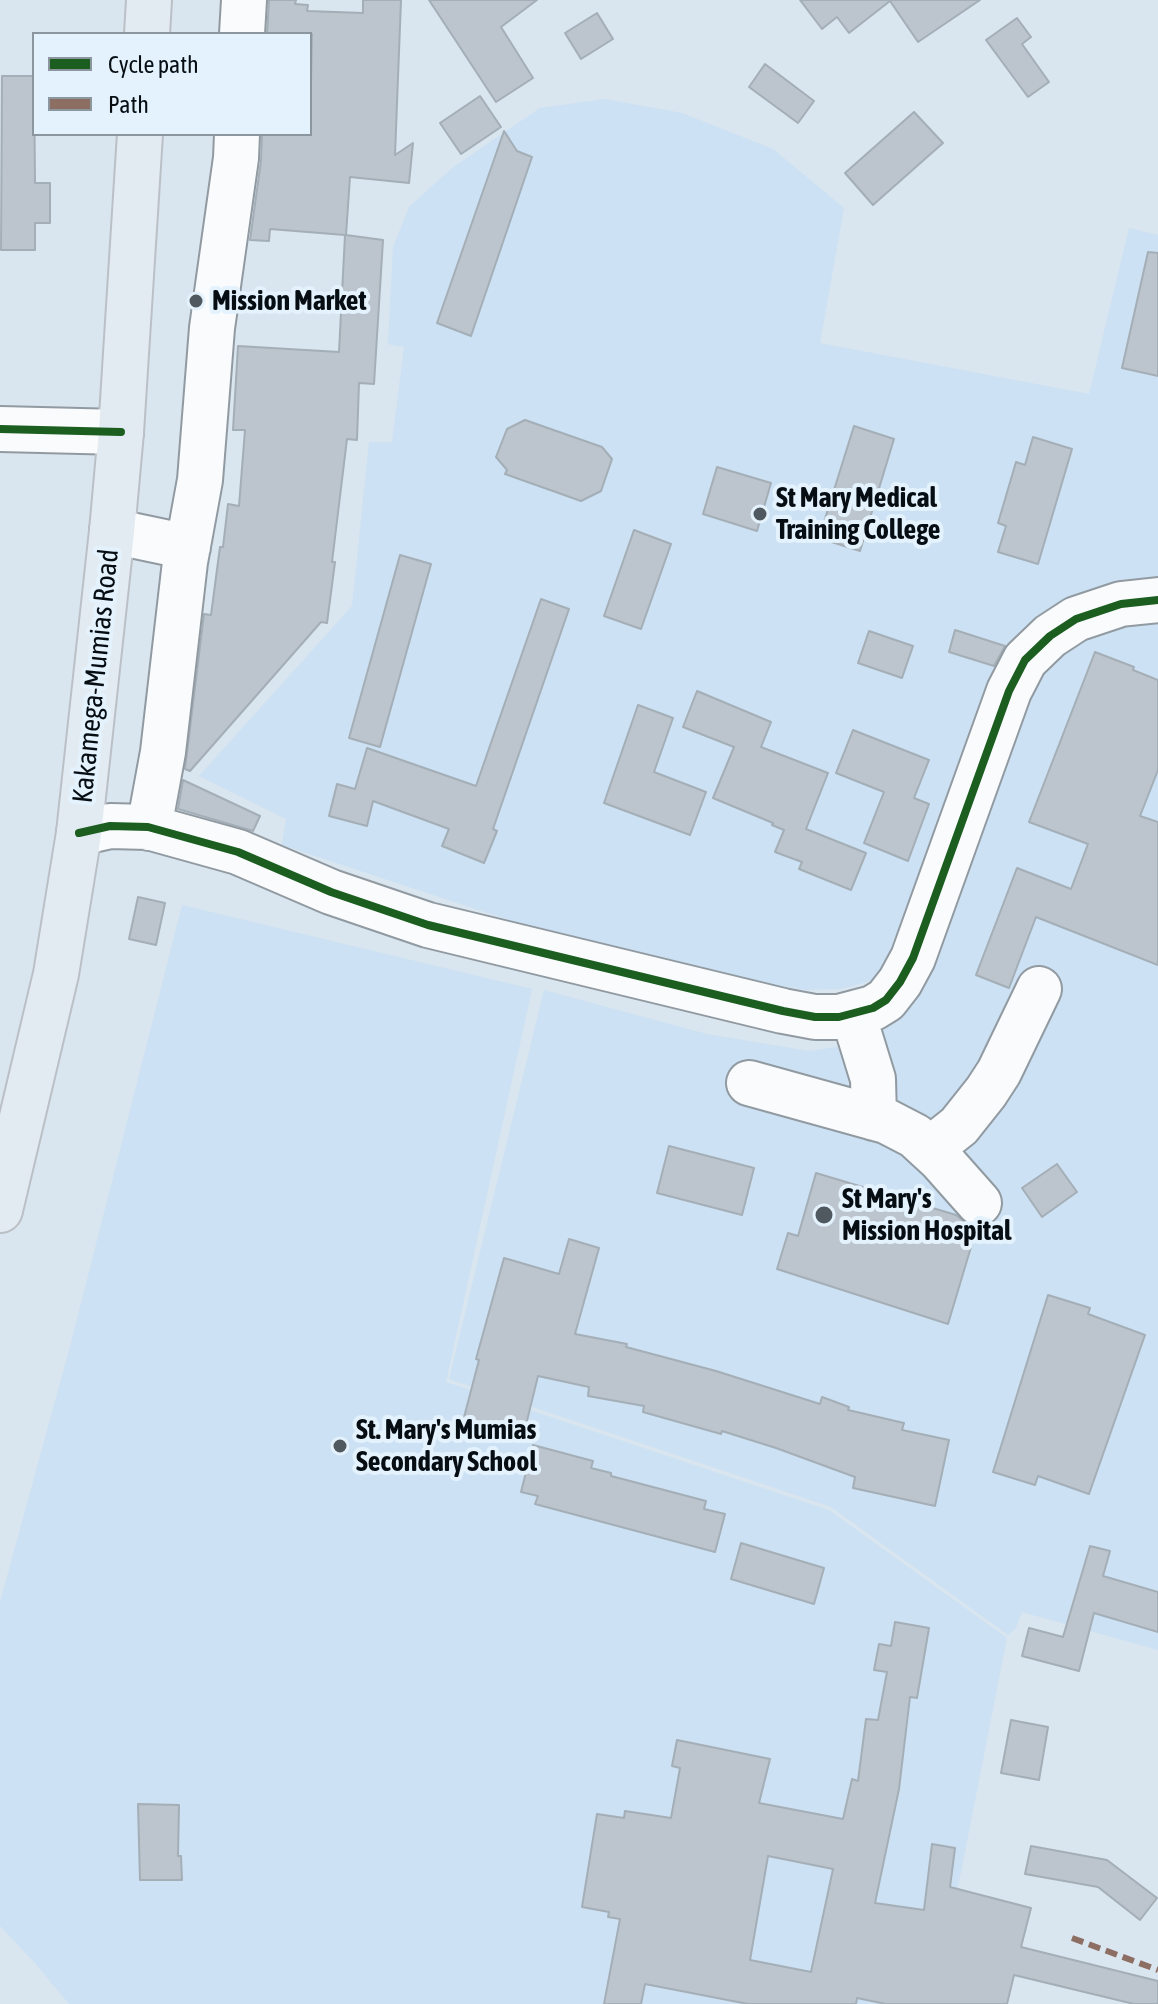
<!DOCTYPE html>
<html>
<head>
<meta charset="utf-8">
<style>
	body { margin:0 }
	#map { position:relative; width:1158px; height:2004px; overflow:hidden; background:#d9e5ef; font-family:"Asap Condensed",sans-serif }
	canvas { display:block }
	.legend { position:absolute; left:32px; top:32px; width:280px; height:104px; box-sizing:border-box; background:#e4f2fd; border:2px solid #8b969f; margin:0; padding:10px 14px; list-style:none; font-size:24px; color:#060d13 }
	.legend li { display:flex; align-items:center; gap:16px; height:40px }
	.legend b { width:40px; border:2px solid #8b969f }
</style>
</head>
<body>
<div id="map">
<canvas width="1158" height="2004"></canvas>
<ul class="legend">
<li><b style="height:10px;background:#1b5e20"></b>Cycle path</li>
<li><b style="height:10px;background:#8d6e63"></b>Path</li>
</ul>
</div>
<script>
const ctx = document.querySelector('canvas').getContext('2d');
ctx.lineJoin = 'round';
function fillPath(path, color) { ctx.fillStyle = color; ctx.fill(path, 'evenodd'); }
const shape = rows => new Path2D(rows.map(r => 'M' + r).join(''));
function stroke(path, color, width, dash) { ctx.strokeStyle = color; ctx.lineWidth = width; ctx.lineCap = dash ? 'butt' : 'round'; ctx.setLineDash(dash || []); ctx.stroke(path); }
function drawText(font, color, halo, rows, align = 'center') {
  ctx.font = font + ' "Asap Condensed",sans-serif'; ctx.lineWidth = 8; ctx.setLineDash([]); ctx.textBaseline = 'middle'; ctx.strokeStyle = halo; ctx.fillStyle = color; for (const [text, x, y, turn = 0] of rows) {
    ctx.save(); ctx.translate(x, y); ctx.rotate((+turn || 0) * Math.PI / 180); ctx.textAlign = isNaN(turn) ? turn : align; if (halo) ctx.strokeText(text, 0, 0); ctx.fillText(text, 0, 0); ctx.restore();
  }
}
fillPath(shape([
	[605,99,682,113,773,149,844,208,820,343,1089,394,1129,228,1158,235,1158,588,1068,603,895,959,873,980,853,986,840,989,806,990,726,977,612,950,530,927,282,845,286,819,199,776,352,606,369,442,392,442,404,347,388,344,393,247,409,207,452,168,540,108],
	[1158,618,1158,1650,1022,1612,1016,1628,1008,1635,831,1507,449,1379,544,990,707,1034,809,1051,850,1045,873,1037,884,1027,895,1011,1020,690,1076,630],
	[182,905,532,989,446,1382,829,1510,1007,1638,935,2004,69,2004,34,1962,0,1926,0,1602,72,1339]
]), '#cce1f3');
const building = shape([
	[269,0,296,0,295,4,308,5,307,11,363,13,363,0,401,0,395,155,413,143,409,183,350,177,346,235,383,240,374,384,359,383,357,440,347,439,332,562,335,562,327,623,321,622,190,771,185,769,204,614,211,615,220,547,223,547,228,504,239,506,245,430,233,430,238,346,339,352,345,235,270,229,269,241,250,240,261,161,262,134,310,134,312,34,267,34,269,0],
	[429,0,537,0,501,27,533,78,496,102,429,0],
	[800,0,980,0,918,42,890,1,849,33,837,17,822,29,800,0],
	[597,13,613,39,581,59,565,33,597,13],
	[1017,18,1031,37,1022,44,1049,82,1028,97,986,40,1017,18],
	[765,64,814,101,798,123,749,87,765,64],
	[2,76,34,76,35,183,50,183,50,223,35,223,35,250,1,250,2,76],
	[480,96,501,127,461,154,440,123,480,96],
	[914,112,943,143,873,205,845,173,914,112],
	[504,131,517,151,532,157,471,336,437,323,504,131],
	[1148,252,1158,253,1158,376,1122,368,1148,252],
	[525,420,602,447,612,459,601,491,581,501,505,474,507,470,496,457,507,429,525,420],
	[854,426,894,439,860,551,819,538,854,426],
	[1033,437,1072,449,1038,564,998,552,1006,526,998,523,1016,462,1025,465,1033,437],
	[717,467,771,483,757,531,703,514,717,467],
	[634,530,671,544,641,629,604,616,634,530],
	[400,555,431,564,380,747,349,738,400,555],
	[541,599,569,609,493,829,497,831,484,863,442,846,449,829,373,801,367,826,329,816,337,784,355,789,367,748,476,786,541,599],
	[955,630,1005,646,994,666,949,652,955,630],
	[869,631,913,646,902,678,858,663,869,631],
	[1095,652,1134,667,1133,670,1158,680,1158,770,1140,816,1158,822,1158,965,1036,917,1009,988,976,975,1017,868,1071,889,1088,844,1029,822,1095,652],
	[697,691,771,722,761,747,828,773,806,829,866,853,851,890,799,869,802,862,775,852,784,830,772,825,773,823,713,798,734,747,683,727,697,691],
	[638,705,673,718,654,772,706,792,690,835,604,803,638,705],
	[853,730,929,760,914,798,929,804,908,861,864,843,884,792,836,773,853,730],
	[183,780,260,816,253,831,178,809,183,780],
	[138,897,165,903,156,945,129,939,138,897],
	[669,1146,754,1168,742,1215,657,1193,669,1146],
	[1057,1164,1077,1192,1042,1217,1022,1188,1057,1164],
	[816,1173,956,1215,970,1226,977,1227,948,1324,777,1269,788,1233,798,1236,816,1173],
	[569,1239,599,1248,575,1334,627,1344,626,1347,716,1371,820,1404,822,1397,849,1407,848,1410,904,1423,902,1430,949,1440,935,1506,853,1488,855,1477,776,1448,722,1431,721,1434,643,1412,644,1406,588,1396,589,1387,538,1376,522,1441,462,1425,479,1360,476,1359,504,1258,559,1274,569,1239],
	[1048,1295,1090,1308,1088,1314,1145,1335,1089,1494,1038,1476,1035,1485,993,1472,1048,1295],
	[533,1445,593,1461,591,1468,611,1473,611,1476,706,1501,704,1509,725,1514,715,1552,535,1504,538,1496,521,1492,533,1445],
	[741,1543,824,1568,814,1604,731,1579,741,1543],
	[1090,1546,1110,1551,1103,1576,1158,1592,1158,1632,1094,1613,1079,1671,1022,1656,1029,1628,1063,1637,1090,1546],
	[895,1622,929,1628,917,1698,910,1697,899,1789,875,1903,924,1910,932,1844,955,1848,950,1887,1031,1908,1021,1947,1158,1981,1158,2004,1134,2004,1014,1975,1007,2004,886,2004,857,1998,856,2004,748,2004,645,1984,641,2004,604,2004,620,1919,608,1917,609,1912,582,1907,597,1814,624,1818,625,1811,671,1818,680,1768,672,1766,677,1740,770,1759,759,1803,843,1819,852,1779,858,1781,866,1719,878,1720,887,1672,874,1670,879,1644,891,1646,895,1622],
	[768,1856,833,1869,811,1972,750,1960,768,1856],
	[1011,1720,1048,1727,1039,1780,1001,1773,1011,1720],
	[138,1804,179,1805,178,1856,181,1856,182,1880,140,1880,138,1804],
	[1031,1846,1107,1860,1157,1898,1140,1920,1098,1887,1025,1874,1031,1846]
]);
fillPath(building, '#bcc5cd');
stroke(building, '#a4aeb6', 2);
const minor = shape([
	[242,34,244,0],
	[0,429,121,432],
	[112,531,188,547],
	[149,828,163,752,185,562,200,480,212,328,236,158,237,134],
	[79,833,110,826,148,827,238,852,331,892,428,925,783,1011,815,1017,839,1017,873,1008,886,1000,900,982,913,958,1009,691,1025,660,1050,636,1076,619,1121,604,1158,600],
	[853,1014,873,1079,874,1118],
	[749,1083,886,1121,915,1136,940,1159,979,1203],
	[930,1149,959,1126,986,1092,999,1072,1039,989]
]);
const highway = shape([
	[147,34,149,0],
	[0,1210,56,974,79,833,112,531,121,432,140,134]
]);
stroke(minor, '#919aa1', 48);
stroke(highway, '#bbc0c6', 48);
stroke(minor, '#f9fbfd', 44);
stroke(highway, '#e3ebf2', 44);
stroke(shape([
	[1072,1938,1158,1970]
]), '#8d6e63', 6, [12, 6]);
stroke(shape([
	[0,429,121,432],
	[79,833,110,826,148,827,238,852,331,892,428,925,783,1011,815,1017,839,1017,873,1008,886,1000,900,982,913,958,1009,691,1025,660,1050,636,1076,619,1121,604,1158,600]
]), '#1b5e20', 8);
for (const [x, y, r, color] of [
	[196,301,8,"#505960"],
	[760,514,8,"#505960"],
	[824,1215,10,"#505960"],
	[340,1446,8,"#505960"]
]) { const dot = new Path2D(); dot.arc(x, y, r, 0, 2 * Math.PI); ctx.fillStyle = color; ctx.fill(dot); stroke(dot, '#e4f2fd', 3); }
drawText('bold 28px', '#060d13', '#e4f2fd', [
	["Mission Market",212,301],
	["St Mary Medical",776,498],
	["Training College",776,530],
	["St Mary's",842,1199],
	["Mission Hospital",842,1231],
	["St. Mary's Mumias",356,1430],
	["Secondary School",356,1462]
], 'left');
drawText('28px', '#060d13', '#e4f2fd', [
	["Kakamega-Mumias Road",96,676,-84]
]);
</script>
</body>
</html>
